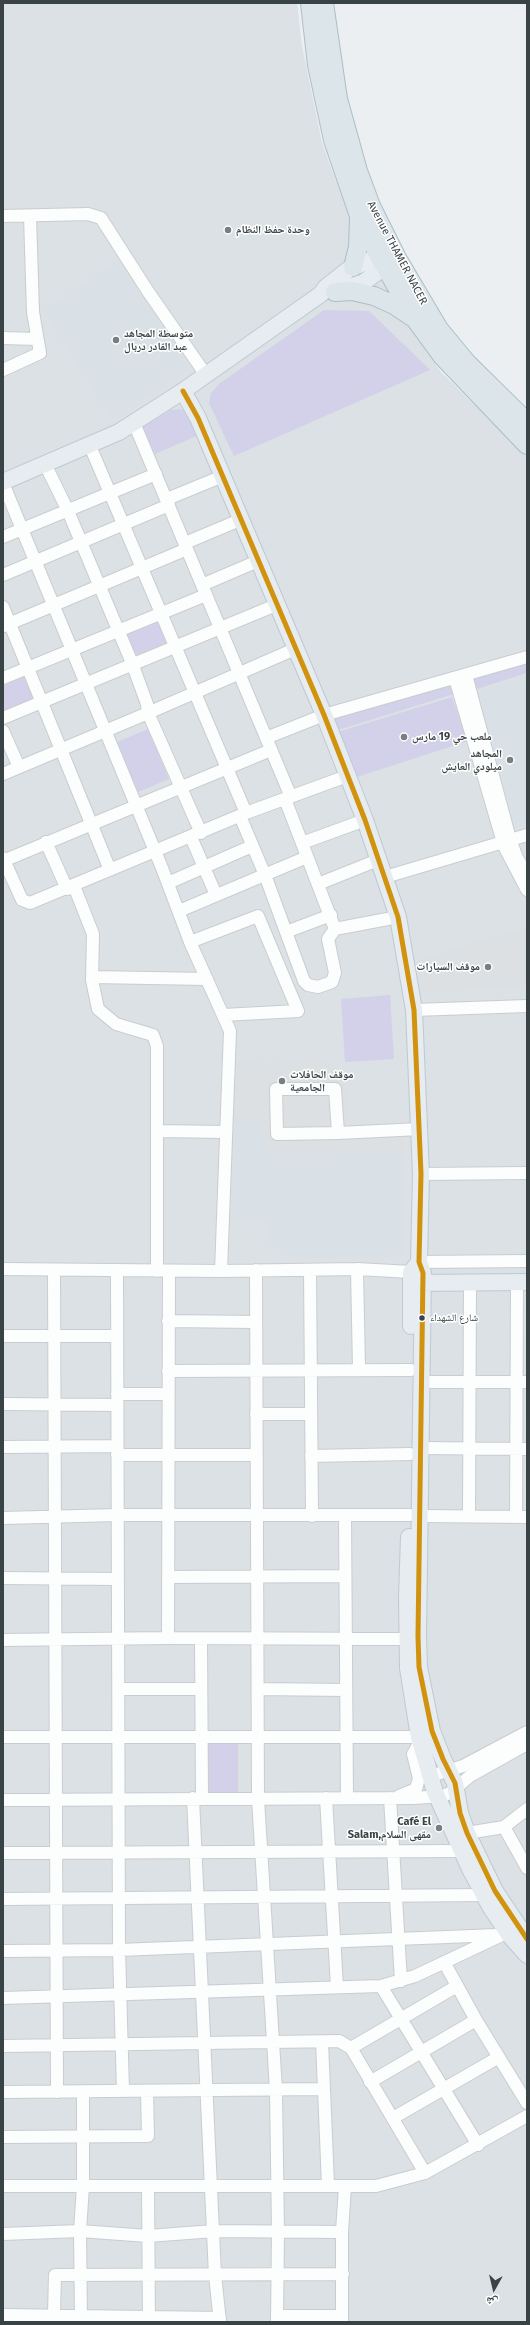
<!DOCTYPE html>
<html>
<head>
<meta charset="utf-8">
<style>
	body { margin:0 }
	#map { position:relative; width:530px; height:2325px; overflow:hidden; background:#eceff1; font-family:"Fira Sans","Noto Naskh Arabic",sans-serif }
	canvas { display:block }
	.frame { position:absolute; inset:0; border:4px solid #394346; pointer-events:none }
	.north { position:absolute; left:474px; top:2269px; width:40px; height:40px; -webkit-text-stroke:3px #fff; paint-order:stroke; rotate:188deg; font-size:11px; font-weight:700; line-height:16px; text-align:center; color:#394346 }
	.north::after { content:''; display:block; margin:auto; width:14px; height:18px; background:#394346; clip-path:polygon(50% 0,100% 100%,50% 72%,0 100%) }
</style>
</head>
<body>
<div id="map">
<canvas width="530" height="2325"></canvas>
<div class="frame"></div>
<div class="north">ش</div>
</div>
<script>
const ctx = document.querySelector('canvas').getContext('2d');
ctx.lineJoin = 'round';
function fillPath(path, color) { ctx.fillStyle = color; ctx.fill(path, 'evenodd'); }
const shape = rows => new Path2D(rows.map(r => 'M' + r).join(''));
function stroke(path, color, width, dash) { ctx.strokeStyle = color; ctx.lineWidth = width; ctx.lineCap = dash ? 'butt' : 'round'; ctx.setLineDash(dash || []); ctx.stroke(path); }
function drawText(font, color, halo, rows, align = 'center') {
  ctx.font = font + ' "Fira Sans","Noto Naskh Arabic",sans-serif'; ctx.lineWidth = 3; ctx.setLineDash([]); ctx.textBaseline = 'middle'; ctx.strokeStyle = halo; ctx.fillStyle = color; for (const [text, x, y, turn = 0] of rows) {
    ctx.save(); ctx.translate(x, y); ctx.rotate((+turn || 0) * Math.PI / 180); ctx.textAlign = isNaN(turn) ? turn : align; if (halo) ctx.strokeText(text, 0, 0); ctx.fillText(text, 0, 0); ctx.restore();
  }
}
fillPath(shape([
	[3,3,297,3,302,46,322,143,348,213,411,331,441,372,527,456,527,2322,3,2322]
]), '#dbe1e5');
fillPath(shape([
	[119,261,190,369,112,418,44,311],
	[527,675,527,829,514,832,475,692],
	[233,1117,266,1117,267,1153,405,1152,404,1256,289,1258,269,1242,268,1220,230,1219]
]), '#d9e1e7');
fillPath(shape([
	[324,310,369,311,430,370,234,456,209,403,211,393,219,384],
	[180,409,187,412,201,434,155,454,143,427,171,410],
	[158,622,167,644,134,657,125,635],
	[527,659,527,673,474,690,470,676],
	[25,676,35,698,3,712,3,686],
	[449,682,454,694,338,730,332,715],
	[452,697,468,741,357,777,338,732],
	[148,729,169,779,138,792,117,742],
	[390,995,394,1059,345,1062,341,999],
	[207,1743,238,1743,238,1792,207,1793]
]), '#d2d1e9');
fillPath(shape([
	[527,927,527,986,420,993,419,959],
	[324,1059,345,1076,348,1125,404,1124,405,1152,267,1153,263,1120,234,1119,236,1061,269,1063]
]), '#dde0e2');
const minor = shape([
	[3,216,88,214,101,218,147,290,206,375],
	[3,338,37,339],
	[3,370,40,353,33,312,30,216],
	[134,423,291,797],
	[90,446,246,813],
	[45,464,68,511,132,663,147,704,148,713,201,833],
	[3,483,162,868,190,942,230,1031,221,1271],
	[167,499,223,476],
	[3,537,156,474],
	[185,543,240,520],
	[3,575,169,505],
	[202,585,258,561],
	[3,607,110,870],
	[4,626,187,549],
	[466,675,510,839,517,858,527,874],
	[3,678,206,595],
	[455,678,504,846,527,890],
	[3,718,276,605],
	[3,731,19,767],
	[266,738,324,715,527,657],
	[3,774,148,713,295,649],
	[285,799,335,929],
	[240,816,265,875,304,981,308,985,318,987,332,982,335,973,328,939,335,929,398,917],
	[191,837,216,895],
	[46,842,67,889],
	[302,843,365,820],
	[3,858,22,900,30,903,246,813,347,776],
	[3,861,271,750],
	[385,877,527,835],
	[168,883,252,846],
	[318,884,378,860],
	[74,886,93,934,92,980,98,1009,116,1024,153,1035,157,1046,157,1271],
	[179,911,307,857],
	[286,932,331,915],
	[190,942,258,916,298,1011,223,1015],
	[92,977,207,979],
	[414,1010,527,1006],
	[159,1131,225,1132],
	[338,1133,335,1089,276,1089,277,1134,338,1133,420,1129],
	[421,1174,527,1173],
	[419,1262,527,1261],
	[3,1269,221,1271,357,1269,411,1272],
	[357,1269,359,1369],
	[54,1270,57,2092],
	[256,1270,258,1799,276,2090,278,2231,277,2322],
	[310,1270,312,1516],
	[117,1271,119,1950,123,2091],
	[168,1321,256,1322],
	[3,1336,116,1336],
	[168,1371,411,1370],
	[422,1382,527,1382],
	[117,1394,168,1394],
	[3,1404,117,1405],
	[256,1414,311,1414],
	[3,1447,117,1446],
	[421,1448,527,1449],
	[117,1455,256,1455],
	[311,1456,410,1454],
	[345,1516,347,1798],
	[421,1516,527,1517],
	[469,1516,470,1283],
	[516,1517,517,1282],
	[3,1518,117,1515,410,1515],
	[168,1577,345,1576],
	[3,1578,117,1579],
	[168,1638,169,1271],
	[201,1639,202,1798],
	[3,1640,168,1638,407,1639],
	[119,1689,201,1689],
	[258,1689,346,1690],
	[3,1737,419,1737],
	[431,1777,440,1773,463,1766,527,1732],
	[399,1796,416,1789,419,1778,413,1754,421,1740],
	[193,1798,215,2275,220,2322],
	[326,1798,337,1987],
	[390,1798,401,1981],
	[3,1800,414,1798,442,1796,450,1793,470,1776,527,1744],
	[504,1827,527,1868],
	[467,1833,504,1827,527,1809],
	[3,1853,462,1851],
	[3,1899,483,1895],
	[3,1951,119,1950,497,1935],
	[444,1962,476,2020,527,2103],
	[381,1986,478,2145],
	[3,1998,381,1986,415,1976,502,1935],
	[322,2042,328,2185],
	[3,2046,339,2041,351,2048,425,2173],
	[351,2048,457,1986],
	[370,2082,476,2020],
	[3,2092,323,2089],
	[393,2118,499,2057],
	[3,2137,148,2136,147,2091],
	[3,2186,376,2186,425,2173,527,2116],
	[148,2186,149,2322],
	[3,2234,80,2231,148,2236,214,2231,342,2232],
	[54,2314,55,2275,343,2274],
	[3,2315,220,2318],
	[277,2316,342,2316],
	[81,2322,80,2231,83,2186,83,2092],
	[342,2322,342,2232,345,2186]
]);
const major = shape([
	[340,290,364,282,394,260],
	[183,391,198,418,324,715,365,820,398,917,414,1010,421,1174,419,1262,423,1273,418,1636,419,1667,432,1731,443,1759,455,1783,460,1813,467,1833,495,1891,527,1939],
	[3,482,119,432,183,391,321,294,326,287,349,269,390,252],
	[413,1283,527,1282],
	[411,1326,411,1272,419,1262],
	[409,1537,407,1597,408,1668,419,1737,435,1792,471,1871,491,1908,510,1936,527,1955]
]);
const highway = shape([
	[310,3,317,65,333,140,358,213,379,256,415,319,442,356,527,445],
	[324,3,338,99,358,171,371,206,397,258,439,329,467,363,527,422],
	[353,267,358,247,359,218],
	[335,292,352,291,374,296,394,305,412,317]
]);
stroke(minor, '#cacdcf', 14);
stroke(major, '#bccad1', 18);
stroke(highway, '#abbec6', 20);
stroke(minor, '#fcfdfd', 12);
stroke(major, '#e6ecf0', 16);
stroke(highway, '#dce6ea', 18);
stroke(shape([
	[183,391,198,418,324,715,365,820,398,917,414,1010,421,1174,419,1262,423,1273,418,1636,419,1667,432,1731,443,1759,455,1783,460,1813,467,1833,495,1891,527,1939]
]), '#d1920e', 5);
for (const [x, y, r, color] of [
	[228,230,4,"#787f82"],
	[116,340,4,"#787f82"],
	[404,737,4,"#787f82"],
	[510,760,4,"#787f82"],
	[488,967,4,"#787f82"],
	[282,1081,4,"#787f82"],
	[422,1318,3.5,"#394346"],
	[439,1828,4,"#787f82"]
]) { const dot = new Path2D(); dot.arc(x, y, r, 0, 2 * Math.PI); ctx.fillStyle = color; ctx.fill(dot); stroke(dot, '#fff', 1.5); }
drawText('10px', '#394346', '#fff', [
	["شارع الشهداء",430,1318]
], 'left');
drawText('bold 11px', '#394346', '#fff', [
	["وحدة حفظ النظام",236,230],
	["متوسطة المجاهد",124,334],
	["عبد القادر دربال",124,347],
	["ملعب حي 19 مارس",412,737],
	["المجاهد",502,754,"right"],
	["ميلودي العايش",502,767,"right"],
	["موقف السيارات",480,967,"right"],
	["موقف الحافلات",290,1075],
	["الجامعية",290,1088],
	["Café El",431,1822,"right"],
	["Salam,مقهى السلام",431,1835,"right"]
], 'left');
drawText('11px', '#394346', '#fff', [
	["Avenue THAMER NACER",397,253,62]
]);
</script>
</body>
</html>
